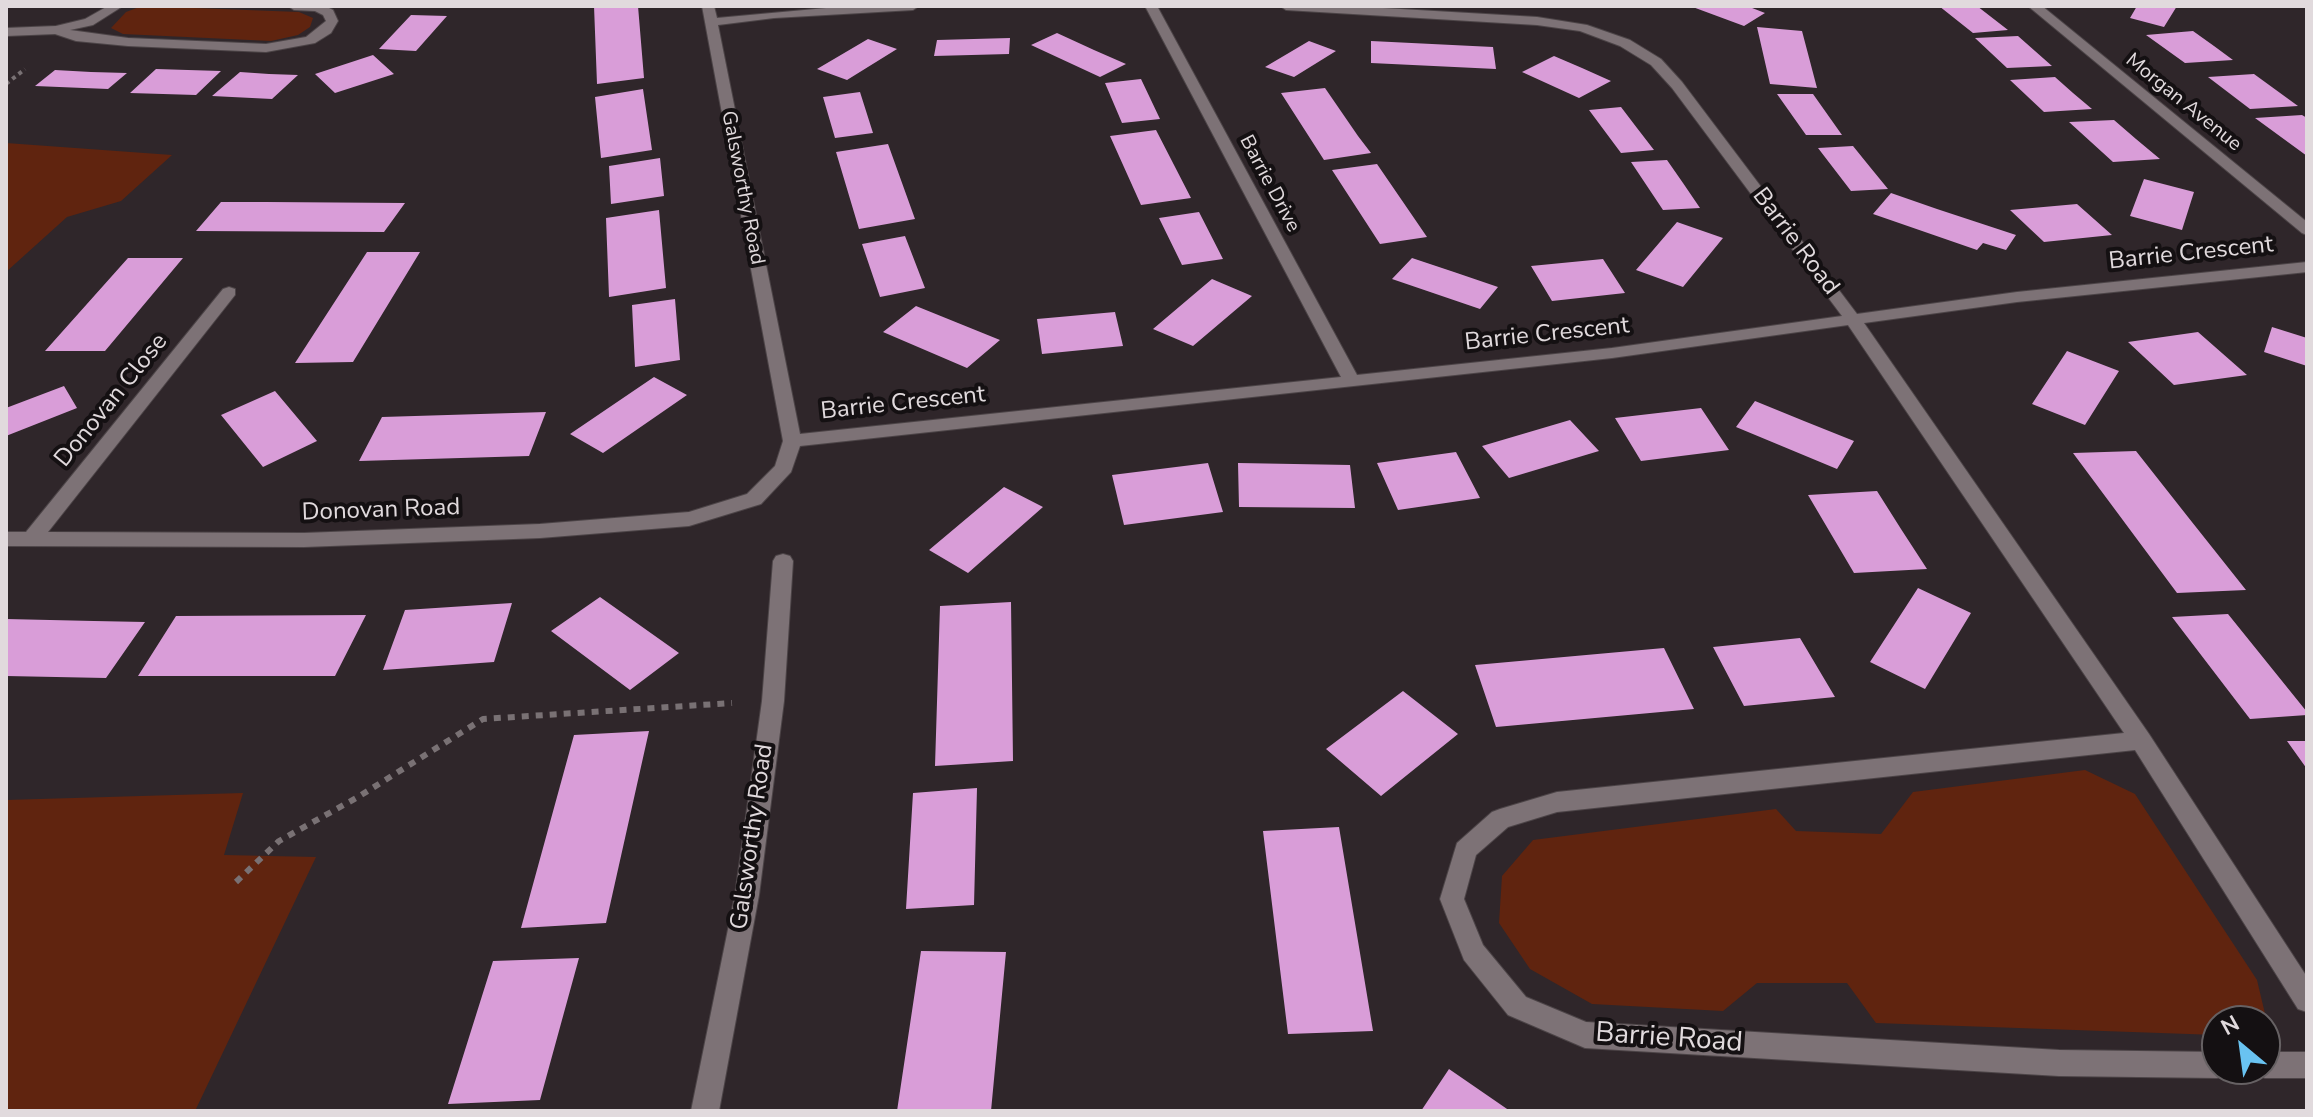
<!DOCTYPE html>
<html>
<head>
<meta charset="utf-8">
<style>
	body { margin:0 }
	#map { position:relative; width:2313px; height:1117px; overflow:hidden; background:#2f262a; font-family:"Nunito Sans",sans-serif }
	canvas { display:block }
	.frame { position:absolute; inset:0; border:8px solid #e1dadd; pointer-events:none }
	.north { position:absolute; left:2201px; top:1005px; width:80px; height:80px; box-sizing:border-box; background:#141012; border:2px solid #666163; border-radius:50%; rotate:331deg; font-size:22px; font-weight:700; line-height:32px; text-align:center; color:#e1dadd }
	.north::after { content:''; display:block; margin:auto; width:28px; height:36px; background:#69c3f1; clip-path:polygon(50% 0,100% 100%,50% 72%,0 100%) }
</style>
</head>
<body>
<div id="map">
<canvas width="2313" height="1117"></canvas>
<div class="frame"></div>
<div class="north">N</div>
</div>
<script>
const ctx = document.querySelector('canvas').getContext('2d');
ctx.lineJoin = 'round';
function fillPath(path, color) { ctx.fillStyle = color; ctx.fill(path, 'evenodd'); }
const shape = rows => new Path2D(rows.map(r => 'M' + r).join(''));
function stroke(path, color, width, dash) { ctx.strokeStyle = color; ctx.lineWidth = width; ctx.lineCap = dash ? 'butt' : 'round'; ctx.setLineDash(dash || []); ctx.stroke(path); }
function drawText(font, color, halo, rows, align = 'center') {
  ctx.font = font + ' "Nunito Sans",sans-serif'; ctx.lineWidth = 8; ctx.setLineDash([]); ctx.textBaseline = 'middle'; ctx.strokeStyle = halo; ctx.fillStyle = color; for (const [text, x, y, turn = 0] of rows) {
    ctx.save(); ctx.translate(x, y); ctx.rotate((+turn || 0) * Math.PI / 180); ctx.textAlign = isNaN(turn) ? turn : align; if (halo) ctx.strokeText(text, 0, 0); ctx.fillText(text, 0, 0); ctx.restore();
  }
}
fillPath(shape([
	[142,6,299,12,313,18,310,27,298,35,271,41,123,34,111,28,126,12],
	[6,143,172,155,121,201,67,217,6,272],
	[2085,770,2135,794,2257,980,2266,1018,2261,1021,2217,1021,2217,1035,1876,1023,1847,983,1757,983,1723,1011,1592,1004,1530,969,1499,923,1502,876,1533,840,1776,809,1796,831,1881,834,1913,792],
	[243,793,224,855,316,857,195,1111,6,1111,6,800]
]), '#60240f');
fillPath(shape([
	[594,6,638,6,644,78,597,84],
	[1690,6,1747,6,1765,13,1744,26],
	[1939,6,1977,6,2008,30,1973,33],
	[2137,6,2177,6,2164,27,2130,18],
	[411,15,447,16,416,51,379,49],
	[1757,27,1802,31,1817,88,1770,84],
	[2193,31,2214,46,2233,60,2185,63,2146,35],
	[1057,33,1094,50,1126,64,1100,77,1031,45],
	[2018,36,2052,66,2007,68,1975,38],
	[1010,38,1009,54,934,56,937,40],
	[868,39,897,49,847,80,817,69],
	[1309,41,1336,51,1294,77,1265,67],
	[1371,41,1493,47,1496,69,1371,63],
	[373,55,394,74,335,93,315,74],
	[1554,56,1582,68,1611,81,1579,98,1522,72],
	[156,69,188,70,221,71,196,95,130,93],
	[55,70,91,72,127,73,108,89,35,86],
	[240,72,269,74,298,75,272,99,212,96],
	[2254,74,2298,106,2250,109,2208,77],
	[2055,77,2073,93,2092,109,2044,112,2010,80],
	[1141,79,1160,119,1122,123,1105,83],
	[1325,88,1358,136,1371,153,1324,160,1281,93],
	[643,89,652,150,601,158,595,97],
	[860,92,873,133,835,138,823,97],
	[1777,94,1813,94,1842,135,1806,135],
	[1621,107,1637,128,1654,150,1621,153,1589,110],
	[2302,115,2307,118,2307,156,2255,118],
	[2114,120,2136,139,2160,159,2113,162,2069,122],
	[1156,130,1191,198,1141,205,1110,136],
	[888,144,915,219,859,229,836,152],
	[1853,146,1870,167,1888,189,1851,191,1818,148],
	[660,158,664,196,611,204,609,166],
	[1667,160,1683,183,1700,208,1663,210,1631,162],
	[1377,164,1414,218,1427,237,1380,244,1332,170],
	[2144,179,2194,192,2182,230,2130,216],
	[1891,193,1937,209,2016,235,2006,250,1983,243,1977,250,1873,214],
	[221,202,267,202,405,203,384,232,196,231],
	[2077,204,2112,235,2044,242,2010,210],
	[659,210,666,288,609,297,606,218],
	[1199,212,1223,259,1182,265,1159,218],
	[1677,222,1723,238,1683,287,1636,270],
	[905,236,925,288,880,297,862,244],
	[367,252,420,252,353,362,295,363],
	[128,258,183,258,105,351,45,351],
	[1412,258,1454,272,1498,287,1480,309,1392,279],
	[1603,259,1625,293,1552,301,1531,266],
	[1212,279,1252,296,1193,346,1153,329],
	[675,299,680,360,635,367,632,305],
	[916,306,1000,340,967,368,883,332],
	[1115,312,1123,346,1042,354,1037,319],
	[2272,327,2307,338,2307,366,2264,352],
	[2198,332,2247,375,2174,385,2128,342],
	[2067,351,2119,371,2085,425,2032,404],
	[654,377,687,395,603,453,570,434],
	[64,386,77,408,6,436,6,408],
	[275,391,317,441,263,467,221,415],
	[1755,401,1804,421,1854,441,1837,469,1736,427],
	[1701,408,1729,450,1641,461,1615,418],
	[546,412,529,456,359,461,382,417],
	[1570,420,1599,451,1509,478,1482,446],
	[2136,451,2188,517,2246,590,2177,593,2073,453],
	[1456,452,1480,498,1398,510,1377,463],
	[1208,463,1223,512,1124,525,1112,475],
	[1238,463,1350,465,1355,508,1239,507],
	[1004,487,1043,507,968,573,929,550],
	[1877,491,1901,529,1927,569,1854,573,1808,495],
	[1918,588,1971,613,1925,689,1870,662],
	[600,597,679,653,630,690,551,631],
	[1011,602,1013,761,935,766,940,606],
	[512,603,494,662,383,670,405,610],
	[2228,614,2307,712,2307,715,2250,719,2172,617],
	[366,615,335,676,138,676,176,616],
	[6,619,94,621,145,622,106,678,6,676],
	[1800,638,1835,697,1744,706,1713,647],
	[1664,648,1694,709,1496,727,1475,665],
	[1403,691,1458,734,1381,796,1326,749],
	[649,731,606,923,521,928,574,735],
	[2287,741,2307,741,2307,769],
	[977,788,974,905,906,909,913,793],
	[1339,827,1373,1031,1288,1034,1263,831],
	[921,951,1006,952,991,1111,897,1111],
	[579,958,540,1100,448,1104,493,961],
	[1449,1069,1510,1111,1421,1111]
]), '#d99dd8');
const minor = shape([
	[108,6,123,6,93,25,70,30,128,38,266,44,306,37,326,21,323,15,315,11,294,10,288,6,325,6,333,10,338,21,331,33,315,43,266,52,128,46,76,41,55,34,6,36,6,28,56,26,85,19,108,6],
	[702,6,714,6,717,18,848,6,919,6,913,10,774,18,718,25,800,434,1341,377,1145,6,1157,6,1357,375,1612,348,1842,316,1672,88,1651,65,1620,46,1580,31,1537,25,1286,10,1280,6,1349,6,1537,17,1587,25,1630,40,1661,59,1682,82,1857,314,2017,292,2307,262,2307,272,2017,302,1864,323,2149,734,2307,977,2307,1012,2298,1009,2135,750,1557,812,1508,827,1476,855,1464,899,1483,945,1526,997,1586,1022,2059,1050,2217,1052,2217,1069,2229,1069,2227,1074,2217,1078,2059,1076,1585,1048,1508,1015,1464,960,1440,899,1457,843,1492,812,1500,809,1557,792,2124,733,1848,325,1612,358,800,446,791,472,761,504,689,526,540,538,304,547,6,546,6,532,26,532,223,289,229,287,235,289,235,295,48,532,304,533,540,524,689,512,747,494,775,466,783,441,702,6],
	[2028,6,2042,6,2307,222,2307,235,2302,233,2028,6],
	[783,554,790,556,793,561,784,701,759,895,719,1111,691,1111,735,895,762,701,773,561,776,556,783,554],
	[2265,1052,2307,1052,2307,1078,2265,1078,2255,1074,2253,1069,2265,1069,2265,1052]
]);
stroke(minor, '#4c4447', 2);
stroke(shape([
	[6,84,25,69]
]), '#797174', 4, [4, 4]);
stroke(shape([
	[236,882,279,841,358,797,483,719,732,703]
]), '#797174', 6, [7, 7]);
fillPath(minor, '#7d7276');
drawText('20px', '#e1dadd', '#141012', [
	["Morgan Avenue",2183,103,39],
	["Barrie Drive",1269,184,62],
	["Galsworthy Road",742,188,79]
]);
drawText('24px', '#e1dadd', '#141012', [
	["Barrie Road",1795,242,53],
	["Barrie Crescent",2191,254,-6],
	["Barrie Crescent",1547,335,-6],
	["Donovan Close",112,401,-51],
	["Barrie Crescent",903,404,-6],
	["Donovan Road",381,511,-2],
	["Galsworthy Road",753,837,-82]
]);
drawText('28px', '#e1dadd', '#141012', [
	["Barrie Road",1669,1039,4]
]);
</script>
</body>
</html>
